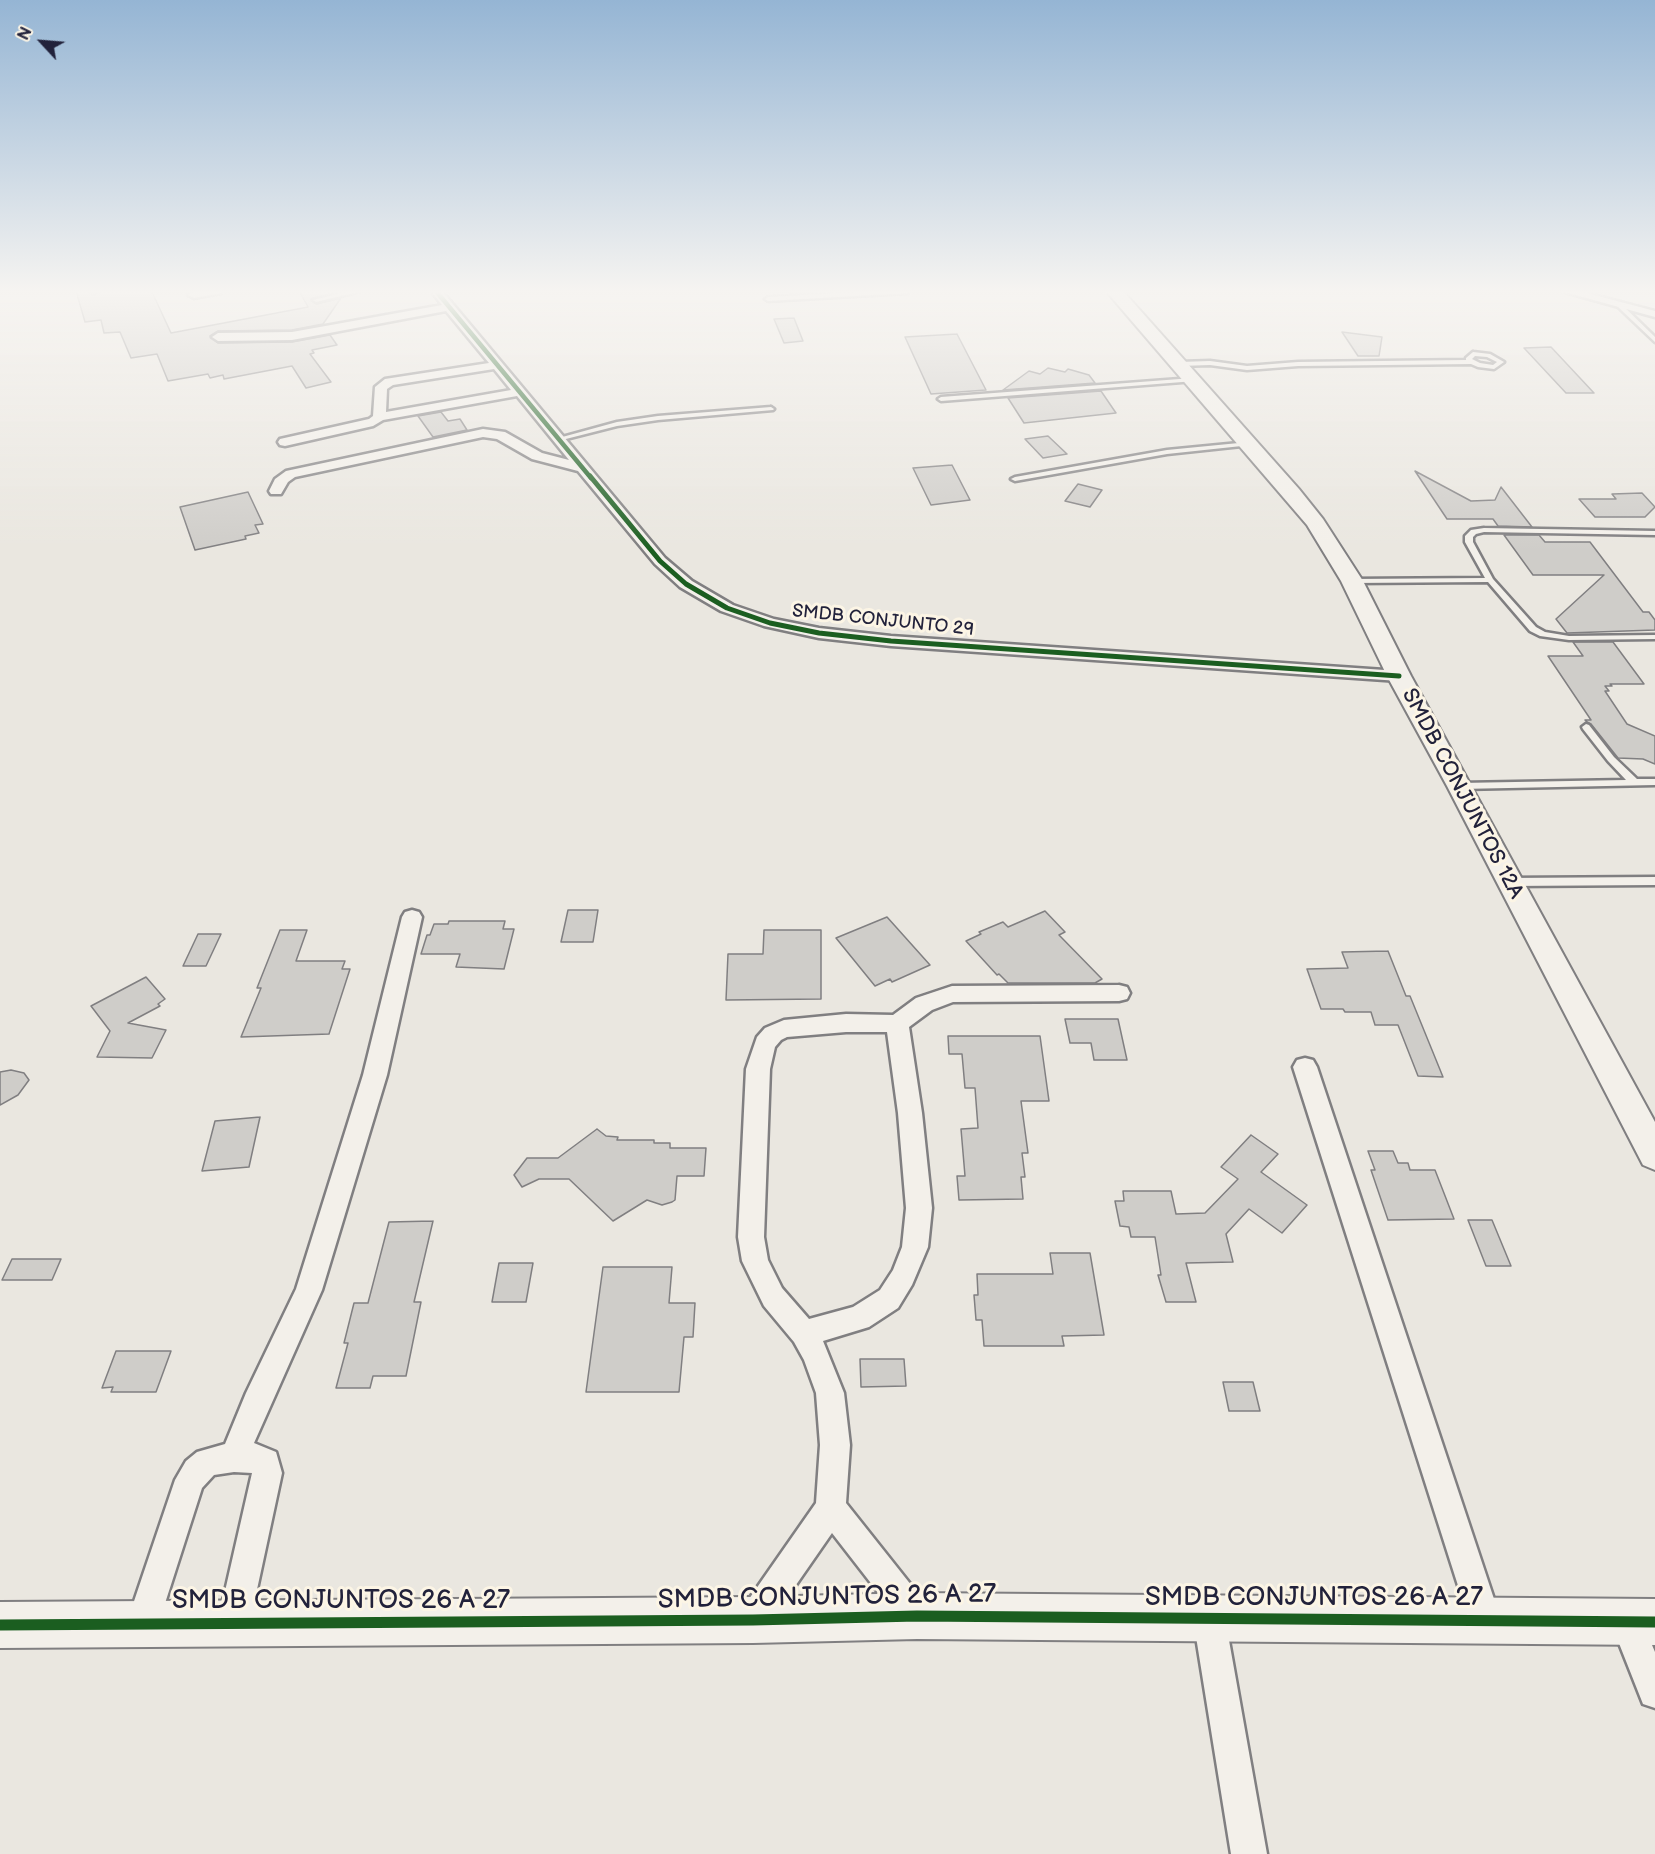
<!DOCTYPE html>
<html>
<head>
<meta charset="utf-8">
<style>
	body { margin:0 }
	#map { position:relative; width:1655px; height:1854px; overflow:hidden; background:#eae7e0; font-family:"Balsamiq Sans",sans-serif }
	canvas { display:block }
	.north { position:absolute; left:12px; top:12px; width:60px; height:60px; -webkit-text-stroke:4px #fcf5e5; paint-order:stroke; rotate:296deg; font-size:16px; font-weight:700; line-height:24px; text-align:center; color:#22223b }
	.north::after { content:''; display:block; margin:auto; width:21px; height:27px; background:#22223b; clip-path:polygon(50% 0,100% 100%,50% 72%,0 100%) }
</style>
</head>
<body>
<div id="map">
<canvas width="1655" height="1854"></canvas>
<div class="north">N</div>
</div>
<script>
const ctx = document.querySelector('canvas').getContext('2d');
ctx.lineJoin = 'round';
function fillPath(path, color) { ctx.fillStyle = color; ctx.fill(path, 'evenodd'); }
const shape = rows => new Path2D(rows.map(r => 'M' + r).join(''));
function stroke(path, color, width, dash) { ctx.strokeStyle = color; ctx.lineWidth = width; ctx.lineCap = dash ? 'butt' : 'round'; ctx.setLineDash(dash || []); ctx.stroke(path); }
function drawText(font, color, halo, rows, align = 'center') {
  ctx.font = font + ' "Balsamiq Sans",sans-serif'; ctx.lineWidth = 6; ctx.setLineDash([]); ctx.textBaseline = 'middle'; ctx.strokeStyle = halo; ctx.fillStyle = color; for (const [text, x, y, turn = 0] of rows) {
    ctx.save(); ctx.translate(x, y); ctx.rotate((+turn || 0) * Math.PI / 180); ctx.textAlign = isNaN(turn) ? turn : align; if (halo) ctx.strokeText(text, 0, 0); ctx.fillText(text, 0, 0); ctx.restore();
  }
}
const building = shape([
	[76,291,85,291,93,295,105,291,148,291,153,294,171,333,308,307,299,291,340,291,311,299,317,304,341,298,323,324,292,330,218,331,210,336,218,343,292,342,330,335,337,345,312,350,314,353,310,354,331,382,306,388,292,366,224,379,223,375,210,378,208,374,168,381,157,354,131,358,120,332,104,333,101,320,85,322,76,291],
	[794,318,803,341,784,343,774,319,794,318],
	[1342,332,1382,337,1379,356,1358,356,1342,332],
	[957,334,986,390,931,394,905,337,957,334],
	[1551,347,1594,393,1566,393,1524,348,1551,347],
	[1048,368,1065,372,1068,369,1089,375,1095,383,1003,390,1029,371,1040,374,1048,368],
	[1101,391,1116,413,1024,423,1008,398,1101,391],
	[441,412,448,421,460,419,467,430,433,437,418,416,441,412],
	[1048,436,1067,454,1043,458,1025,439,1048,436],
	[952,465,970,500,931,505,913,468,952,465],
	[1415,471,1471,501,1495,500,1501,487,1532,527,1498,526,1493,519,1447,519,1415,471],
	[1078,484,1102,490,1090,507,1065,501,1078,484],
	[248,492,263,524,255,525,259,533,245,536,246,539,195,550,180,507,248,492],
	[1642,493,1655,507,1645,517,1595,517,1579,499,1616,499,1612,494,1642,493],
	[1504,535,1539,535,1545,542,1590,542,1643,612,1649,612,1655,620,1655,630,1567,633,1556,619,1604,575,1533,575,1504,535],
	[1573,642,1613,642,1644,684,1610,684,1612,686,1605,686,1609,691,1605,691,1627,724,1655,736,1655,764,1643,759,1618,758,1591,724,1587,722,1585,720,1591,720,1548,656,1583,656,1573,642],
	[568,910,598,910,593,942,561,942,568,910],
	[1045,911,1065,932,1059,935,1102,979,1095,983,1008,983,999,974,997,975,966,941,981,934,979,932,1003,922,1008,927,1045,911],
	[887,917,930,965,892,982,890,979,875,986,836,938,887,917],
	[449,921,505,921,503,929,514,929,504,969,456,967,460,954,421,954,427,935,430,935,434,924,448,924,449,921],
	[280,930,307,930,296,961,345,961,342,969,350,969,329,1034,241,1037,261,988,257,988,280,930],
	[764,930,821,930,821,999,726,1000,728,954,763,954,764,930],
	[198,934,221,934,206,966,183,966,198,934],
	[1388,951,1406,996,1410,996,1443,1077,1418,1076,1398,1025,1375,1025,1371,1012,1345,1012,1343,1009,1321,1009,1307,969,1348,968,1342,952,1388,951],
	[146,977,165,999,158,1004,160,1006,128,1023,166,1030,152,1058,97,1057,110,1031,91,1006,146,977],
	[1065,1019,1118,1019,1127,1060,1094,1060,1091,1043,1070,1043,1065,1019],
	[948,1036,1040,1036,1049,1101,1021,1101,1028,1153,1022,1153,1025,1177,1021,1177,1023,1199,959,1200,957,1176,965,1176,961,1129,978,1128,975,1088,965,1088,962,1054,949,1054,948,1036],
	[11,1070,24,1073,29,1080,18,1095,0,1105,0,1072,11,1070],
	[260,1117,249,1167,202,1171,215,1121,260,1117],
	[597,1129,606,1136,618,1137,617,1140,654,1140,654,1143,670,1143,670,1148,706,1148,704,1176,677,1176,675,1200,672,1202,662,1205,647,1200,613,1221,569,1179,539,1179,522,1187,514,1175,527,1158,558,1158,597,1129],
	[1251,1135,1278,1154,1261,1172,1307,1205,1282,1233,1249,1209,1226,1234,1233,1262,1186,1263,1196,1302,1166,1302,1158,1275,1161,1275,1155,1237,1131,1237,1129,1227,1120,1226,1115,1201,1124,1201,1123,1191,1171,1191,1176,1214,1205,1213,1238,1179,1221,1167,1251,1135],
	[1368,1151,1393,1151,1398,1163,1408,1163,1410,1170,1435,1170,1454,1219,1388,1220,1371,1170,1375,1170,1368,1151],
	[1468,1220,1492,1220,1511,1266,1486,1266,1468,1220],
	[433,1221,414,1302,421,1302,406,1376,373,1376,370,1388,336,1388,348,1343,344,1343,354,1303,368,1303,389,1222,433,1221],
	[1050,1253,1090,1253,1104,1335,1062,1336,1064,1346,984,1346,982,1320,976,1320,974,1295,978,1295,977,1274,1053,1274,1050,1253],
	[12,1259,61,1259,52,1280,2,1280,12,1259],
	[499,1263,533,1263,526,1302,492,1302,499,1263],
	[603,1267,672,1267,669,1303,695,1303,693,1337,684,1337,679,1392,586,1392,603,1267],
	[116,1351,171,1351,156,1392,111,1392,113,1387,102,1388,116,1351],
	[860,1359,904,1359,906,1386,861,1387,860,1359],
	[1223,1382,1253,1382,1260,1411,1229,1411,1223,1382]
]);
fillPath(building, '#cfcdc9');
stroke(building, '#807f81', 1.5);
const lane = shape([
	[350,291,361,291,316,302,313,300,350,291],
	[877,291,911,291,908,293,768,301,765,299,768,297,877,291],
	[1616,303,1620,303,1655,337,1655,342,1616,305,1616,303],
	[1473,352,1490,354,1504,362,1494,369,1478,367,1471,364,1298,366,1247,370,1210,365,1179,366,1176,364,1179,362,1210,361,1247,366,1298,362,1466,360,1466,358,1473,352],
	[1475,356,1487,357,1497,362,1493,365,1480,363,1472,359,1475,356],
	[1193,378,1196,380,1195,381,941,401,938,399,941,397,1193,378],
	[771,407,774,409,773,410,658,420,617,426,558,441,555,439,617,422,658,416,771,407],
	[1249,442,1252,444,1251,445,1167,454,1015,481,1011,479,1015,477,1167,450,1249,442],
	[1484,528,1655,531,1655,535,1484,532,1476,534,1473,537,1473,542,1493,579,1536,627,1545,632,1569,636,1655,635,1655,639,1569,640,1540,636,1530,631,1488,582,1352,583,1348,581,1352,579,1485,578,1465,542,1465,536,1471,530,1484,528],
	[1586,724,1589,725,1614,757,1637,779,1655,779,1655,785,1460,789,1455,786,1460,783,1626,780,1608,761,1583,729,1582,727,1586,724],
	[1655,877,1655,885,1509,886,1504,882,1509,878,1655,877]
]);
const street = shape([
	[222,291,221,293,194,298,188,295,197,291,222,291],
	[431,291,442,291,665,558,692,581,733,605,774,619,819,628,891,636,1399,671,1405,672,1408,676,1405,680,1399,681,891,646,819,638,764,626,721,611,680,587,655,564,578,471,532,459,497,439,483,437,295,477,288,482,281,494,271,494,269,491,275,479,286,471,483,429,505,432,542,453,569,460,517,396,383,420,373,426,285,446,280,445,278,442,280,439,369,419,373,416,375,387,385,379,489,363,446,311,292,340,218,341,212,337,218,333,292,332,442,305,431,291],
	[494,369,511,390,386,412,387,389,393,385,494,369],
	[1561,291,1579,291,1655,311,1655,317,1561,291],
	[412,910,419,912,422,917,387,1075,322,1290,254,1443,276,1452,282,1473,250,1622,245,1633,234,1638,223,1633,218,1622,252,1473,234,1472,214,1475,202,1488,159,1622,154,1633,143,1638,132,1633,127,1622,175,1480,186,1461,197,1452,225,1444,246,1393,296,1289,363,1075,402,917,405,912,412,910],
	[1119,985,1127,987,1130,993,1127,999,1119,1001,953,1002,932,1010,909,1027,922,1113,932,1208,928,1247,912,1285,898,1308,869,1327,823,1341,844,1393,850,1445,846,1503,927,1605,932,1616,927,1627,916,1632,905,1627,832,1533,764,1631,753,1636,742,1631,737,1620,742,1609,816,1503,820,1445,816,1393,804,1360,794,1342,764,1306,742,1261,738,1237,746,1069,757,1037,765,1028,784,1020,846,1014,893,1015,916,998,952,986,1119,985],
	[846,1032,887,1032,898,1113,906,1208,902,1247,893,1270,880,1290,853,1307,809,1319,782,1288,768,1260,764,1237,770,1069,775,1047,781,1040,787,1037,846,1032],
	[1305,1058,1313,1060,1317,1067,1501,1620,1496,1631,1485,1636,1474,1631,1469,1620,1293,1067,1297,1060,1305,1058],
	[1209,1602,1220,1607,1225,1618,1267,1854,1231,1854,1193,1618,1198,1607,1209,1602],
	[1627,1607,1638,1612,1655,1652,1655,1708,1643,1704,1611,1623,1616,1612,1627,1607]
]);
const secondary = shape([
	[1106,291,1123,291,1299,489,1323,519,1363,581,1411,676,1655,1122,1655,1170,1643,1165,1447,786,1387,676,1341,581,1307,525,1106,291],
	[917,1593,1655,1599,1655,1645,917,1639,753,1643,0,1648,0,1602,753,1597,917,1593]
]);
stroke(lane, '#807f81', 5);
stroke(street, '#807f81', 5);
stroke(secondary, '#807f81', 4);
fillPath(lane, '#f3f0ea');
fillPath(street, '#f3f0ea');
fillPath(secondary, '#f3f0ea');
stroke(shape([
	[436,291,591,478]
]), '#1b5e20', 4.5);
stroke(shape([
	[590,476,660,561,686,584,727,608,770,623,819,633,891,641,1399,676]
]), '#1b5e20', 5);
stroke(shape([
	[0,1625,753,1620,917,1616,1655,1622]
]), '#1b5e20', 11);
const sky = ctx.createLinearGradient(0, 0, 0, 551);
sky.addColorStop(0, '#95b5d4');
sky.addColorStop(0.53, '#f6f4f1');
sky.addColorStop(1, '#f6f4f100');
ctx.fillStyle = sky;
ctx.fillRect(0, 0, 1655, 551);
drawText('18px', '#22223b', '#fcf5e5', [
	["SMDB CONJUNTO 29",883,621,6]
]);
drawText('21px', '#22223b', '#fcf5e5', [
	["SMDB CONJUNTOS 12A",1462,794,62]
]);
drawText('26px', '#22223b', '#fcf5e5', [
	["SMDB CONJUNTOS 26 A 27",827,1598,-1],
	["SMDB CONJUNTOS 26 A 27",1314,1598],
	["SMDB CONJUNTOS 26 A 27",341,1601]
]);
</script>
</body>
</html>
